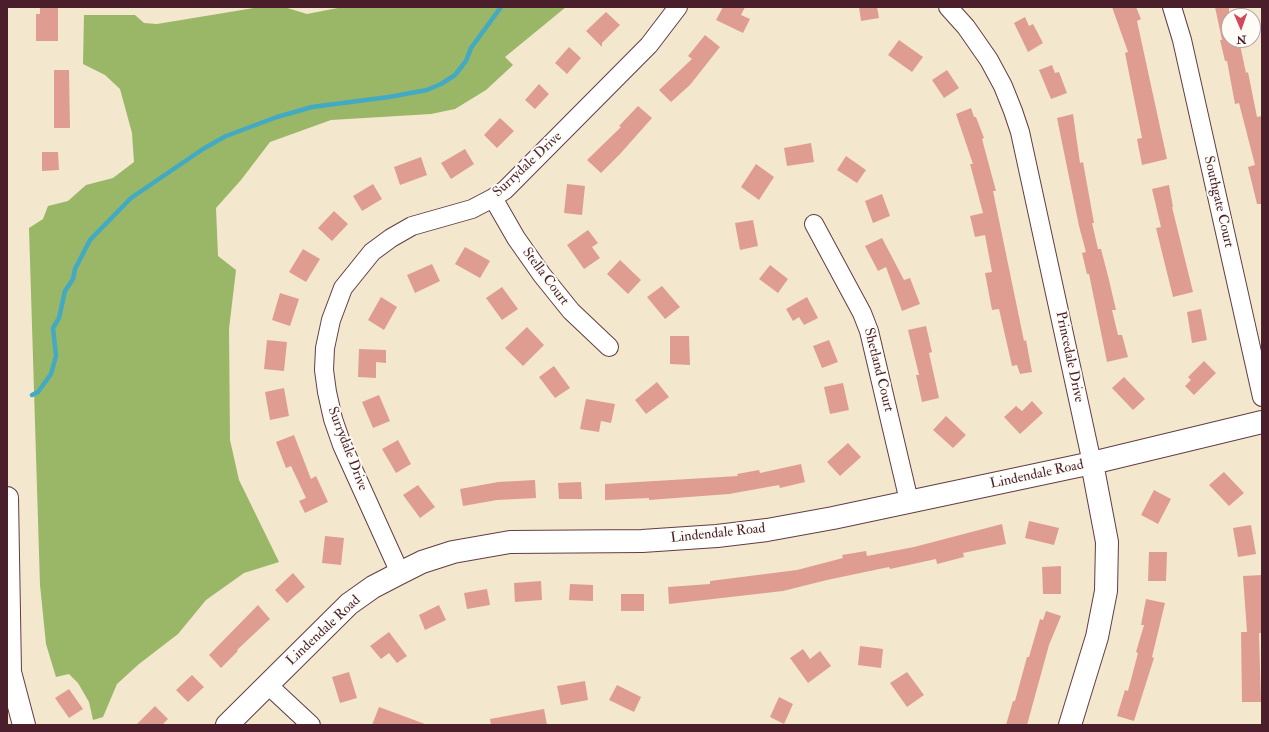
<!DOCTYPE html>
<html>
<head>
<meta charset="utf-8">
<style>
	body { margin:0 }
	#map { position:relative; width:1269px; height:732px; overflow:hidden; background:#f3e7ce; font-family:"IM FELL Double Pica",serif }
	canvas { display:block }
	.frame { position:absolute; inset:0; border:8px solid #4a1f2b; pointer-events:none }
	.north { position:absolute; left:1221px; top:8px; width:40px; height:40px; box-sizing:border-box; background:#fdfcf7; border:1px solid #b5a4a5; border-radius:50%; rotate:178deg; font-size:11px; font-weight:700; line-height:16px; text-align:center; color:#4a1f2b }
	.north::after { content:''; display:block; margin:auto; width:14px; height:18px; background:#d1495b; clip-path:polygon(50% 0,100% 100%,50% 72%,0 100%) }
</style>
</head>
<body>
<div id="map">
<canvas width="1269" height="732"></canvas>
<div class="frame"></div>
<div class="north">N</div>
</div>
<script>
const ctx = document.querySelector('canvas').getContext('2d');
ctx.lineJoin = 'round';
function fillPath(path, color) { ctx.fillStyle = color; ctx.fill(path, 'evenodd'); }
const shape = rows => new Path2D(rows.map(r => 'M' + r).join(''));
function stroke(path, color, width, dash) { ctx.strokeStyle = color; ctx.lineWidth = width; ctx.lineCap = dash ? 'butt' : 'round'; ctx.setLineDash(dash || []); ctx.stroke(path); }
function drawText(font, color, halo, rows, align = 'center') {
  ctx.font = font + ' "IM FELL Double Pica",serif'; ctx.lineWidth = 4; ctx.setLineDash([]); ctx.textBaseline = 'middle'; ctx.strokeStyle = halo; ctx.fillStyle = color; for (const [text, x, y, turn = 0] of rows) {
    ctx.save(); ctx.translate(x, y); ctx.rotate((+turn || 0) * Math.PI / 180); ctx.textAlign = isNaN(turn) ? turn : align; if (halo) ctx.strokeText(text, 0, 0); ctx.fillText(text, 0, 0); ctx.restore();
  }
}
fillPath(shape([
	[260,7,284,7,307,14,343,7,566,7,505,57,513,65,486,90,455,109,431,114,331,120,270,142,241,180,216,208,218,256,236,270,229,329,230,440,239,480,279,562,244,573,206,600,178,634,139,664,117,684,103,717,93,720,89,702,78,683,69,674,56,677,46,644,40,585,29,228,43,219,48,206,68,201,86,185,113,178,134,162,132,133,120,89,105,75,83,64,84,15,135,15,144,23,157,24]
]), '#9ab667');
stroke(shape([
	[32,395,38,392,51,374,56,356,53,328,59,318,65,291,73,279,75,269,90,240,131,198,203,149,226,136,277,117,312,107,389,97,427,90,441,84,455,75,466,61,471,48,501,7]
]), '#43aac3', 4.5);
fillPath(shape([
	[40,7,58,7,58,41,36,41,36,14,40,14],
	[723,7,745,7,741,15,750,19,743,33,716,20],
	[859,7,877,7,879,18,861,21],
	[1112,7,1136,7,1141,19,1137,21,1167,159,1142,165,1137,139,1142,138,1125,53,1128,52],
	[1215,7,1229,7,1229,40,1239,40,1246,73,1248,72,1257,117,1262,116,1262,204,1257,204,1248,167,1255,165,1239,103,1235,104,1227,61,1225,61,1220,40,1222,40],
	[606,12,620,25,602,43,602,47,586,31],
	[1025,17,1029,26,1033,24,1043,43,1028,52,1014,23],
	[705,35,720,47,690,85,671,102,659,90,692,59,688,56],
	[899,40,923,57,912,72,888,55],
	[569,47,581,58,567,74,555,63],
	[1052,65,1055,73,1059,72,1067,93,1051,99,1039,70],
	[54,70,69,70,70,128,54,128],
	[947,70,959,88,944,98,932,80],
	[539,84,549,94,535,109,525,100],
	[638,106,652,118,620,154,601,173,587,160,621,127,619,126],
	[971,108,974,117,976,117,984,138,982,139,996,191,993,191,1024,341,1026,340,1032,372,1020,374,1017,365,1012,366,999,309,992,310,985,273,992,272,985,235,975,237,970,216,983,213,970,164,973,164,956,114],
	[1073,114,1080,163,1083,162,1094,223,1092,223,1098,249,1101,249,1109,280,1116,310,1112,310,1118,335,1122,335,1128,357,1107,362,1089,274,1087,274,1082,253,1086,252,1079,226,1057,118],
	[500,118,514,131,497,148,484,135],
	[811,143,814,162,787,166,784,148],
	[465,149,474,164,451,179,441,163],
	[42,152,58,152,59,170,42,171],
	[846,156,866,170,857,183,837,170],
	[421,157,427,175,400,185,394,167],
	[756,164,774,177,759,200,741,187],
	[373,184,382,199,362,211,353,196],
	[567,184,585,186,582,215,564,213],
	[1169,185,1173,207,1172,207,1193,292,1173,297,1156,228,1161,227,1152,189],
	[882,194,890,216,873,223,865,201],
	[334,211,348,224,332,241,318,228],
	[753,220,758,246,740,250,735,223],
	[588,230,598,243,592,247,600,258,584,269,567,245],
	[882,238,904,280,910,278,920,304,902,311,886,267,878,271,865,246],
	[465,247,490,261,480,278,455,264],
	[303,249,320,259,306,282,289,272],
	[620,260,641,280,628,294,607,274],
	[432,264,440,281,415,293,407,275],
	[770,265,788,279,778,293,759,279],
	[662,286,680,307,665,319,647,297],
	[502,287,518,309,502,320,486,298],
	[280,293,299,299,290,326,272,320],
	[381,297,397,307,384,330,368,320],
	[807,297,818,318,804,325,799,317,793,321,786,309],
	[1201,309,1207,340,1192,343,1187,312],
	[926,326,932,352,929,353,939,398,922,402,916,375,919,375,908,330],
	[527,327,544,345,523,366,505,348],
	[670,336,689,336,690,365,670,364],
	[267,340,287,342,284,371,264,369],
	[829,340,838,362,822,368,813,346],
	[359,349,386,350,386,363,376,362,376,378,358,377],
	[1204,361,1216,373,1194,395,1185,386,1191,380,1188,377],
	[554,366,570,388,555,398,539,377],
	[1124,377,1145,399,1133,410,1112,388],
	[657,382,669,397,646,414,635,400],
	[843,383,849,410,830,414,824,387],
	[284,388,289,416,270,420,265,392],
	[379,395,390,421,373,428,362,402],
	[586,399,615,404,611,423,601,421,599,432,580,429],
	[1032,401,1043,413,1020,434,1004,417,1016,406,1022,411],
	[946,416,966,435,953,448,933,430],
	[294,435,311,479,316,476,328,502,305,513,299,501,306,498,291,466,286,468,276,442],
	[398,440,411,464,396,473,382,449],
	[848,443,861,457,840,476,827,462],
	[801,464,805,482,780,488,779,485,729,494,649,500,649,498,605,500,605,484,738,476,737,474,759,470,760,473],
	[1224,472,1244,493,1229,506,1209,485],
	[535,480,536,498,497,500,463,506,460,489,498,482],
	[581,482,582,499,559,499,558,483],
	[418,485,435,507,420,518,403,495],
	[1154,490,1171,499,1158,524,1141,515],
	[1029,521,1059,528,1054,545,1025,538],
	[1002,524,1006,544,963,553,964,557,937,564,936,559,890,569,889,567,827,580,783,591,669,604,668,587,710,584,710,581,797,570,843,558,842,555,866,551,867,556,914,547],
	[1251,525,1256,554,1238,557,1233,528],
	[325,536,344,538,341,565,322,563],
	[1149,552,1167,552,1166,581,1148,581],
	[1061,566,1061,594,1043,594,1042,567],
	[293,573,305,587,287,603,275,590],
	[1262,575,1262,633,1259,633,1261,702,1242,702,1241,632,1247,632,1243,576],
	[541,581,542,600,515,602,514,583],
	[570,584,593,585,593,601,569,600],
	[487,589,490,605,467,609,464,593],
	[621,594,644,594,644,611,621,611],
	[1146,599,1165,603,1152,657,1154,658,1134,721,1117,716,1125,690,1128,691,1138,653,1136,652,1144,625,1141,625],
	[258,605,270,619,237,650,238,651,221,668,209,655],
	[439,605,446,620,425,630,419,615],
	[1046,611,1061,616,1049,645,1027,725,1006,725,1013,701,1015,701,1027,657,1029,657,1040,619,1043,620],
	[389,632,407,656,397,663,389,653,381,659,370,646],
	[860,646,883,649,881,668,858,665],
	[803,649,810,659,820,651,831,666,808,683,790,658],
	[349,672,357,698,340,703,332,677],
	[907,672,924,695,907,707,890,683],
	[192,675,204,687,188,702,176,690],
	[585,681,588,700,561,705,557,686],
	[617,685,641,697,634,712,609,700],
	[69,689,83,709,69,718,55,698],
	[779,697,793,704,784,724,770,717],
	[155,706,168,719,162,725,136,725],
	[379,707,425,724,425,725,372,725],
	[544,709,547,725,491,725,490,719]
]), '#df9d91');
const minor = shape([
	[948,7,966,27,989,60,1003,86,1013,111,1020,132,1092,463],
	[1172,7,1182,40,1262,397],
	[493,198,516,238,542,275,571,311,609,347],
	[814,224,862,313,869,331,909,501],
	[400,573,342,445,333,419,327,392,324,370,325,348,331,320,343,288,372,252,391,238,412,226,472,209,493,198,505,190,649,45,678,7],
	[268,685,311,725]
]);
const tertiary = shape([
	[7,498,10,672,24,725],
	[227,725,349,604,373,587,400,573,422,562,453,552,510,542,642,541,717,536,767,530,833,518,1092,463,1262,422],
	[1070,725,1097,637,1106,591,1107,542,1092,463]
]);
stroke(minor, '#633d43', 20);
stroke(tertiary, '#633d43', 24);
stroke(minor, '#fff', 18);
stroke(tertiary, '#fff', 22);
drawText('14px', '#4a1f2b', '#fdfcf7', [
	["Surrydale Drive",528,165,-43],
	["Southgate Court",1218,202,77],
	["Stella Court",545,277,53],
	["Princedale Drive",1069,357,78],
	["Shetland Court",878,370,76],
	["Surrydale Drive",347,449,69],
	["Lindendale Road",1037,475,-12],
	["Lindendale Road",718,534,-6],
	["Lindendale Road",324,631,-43]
]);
</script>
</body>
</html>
